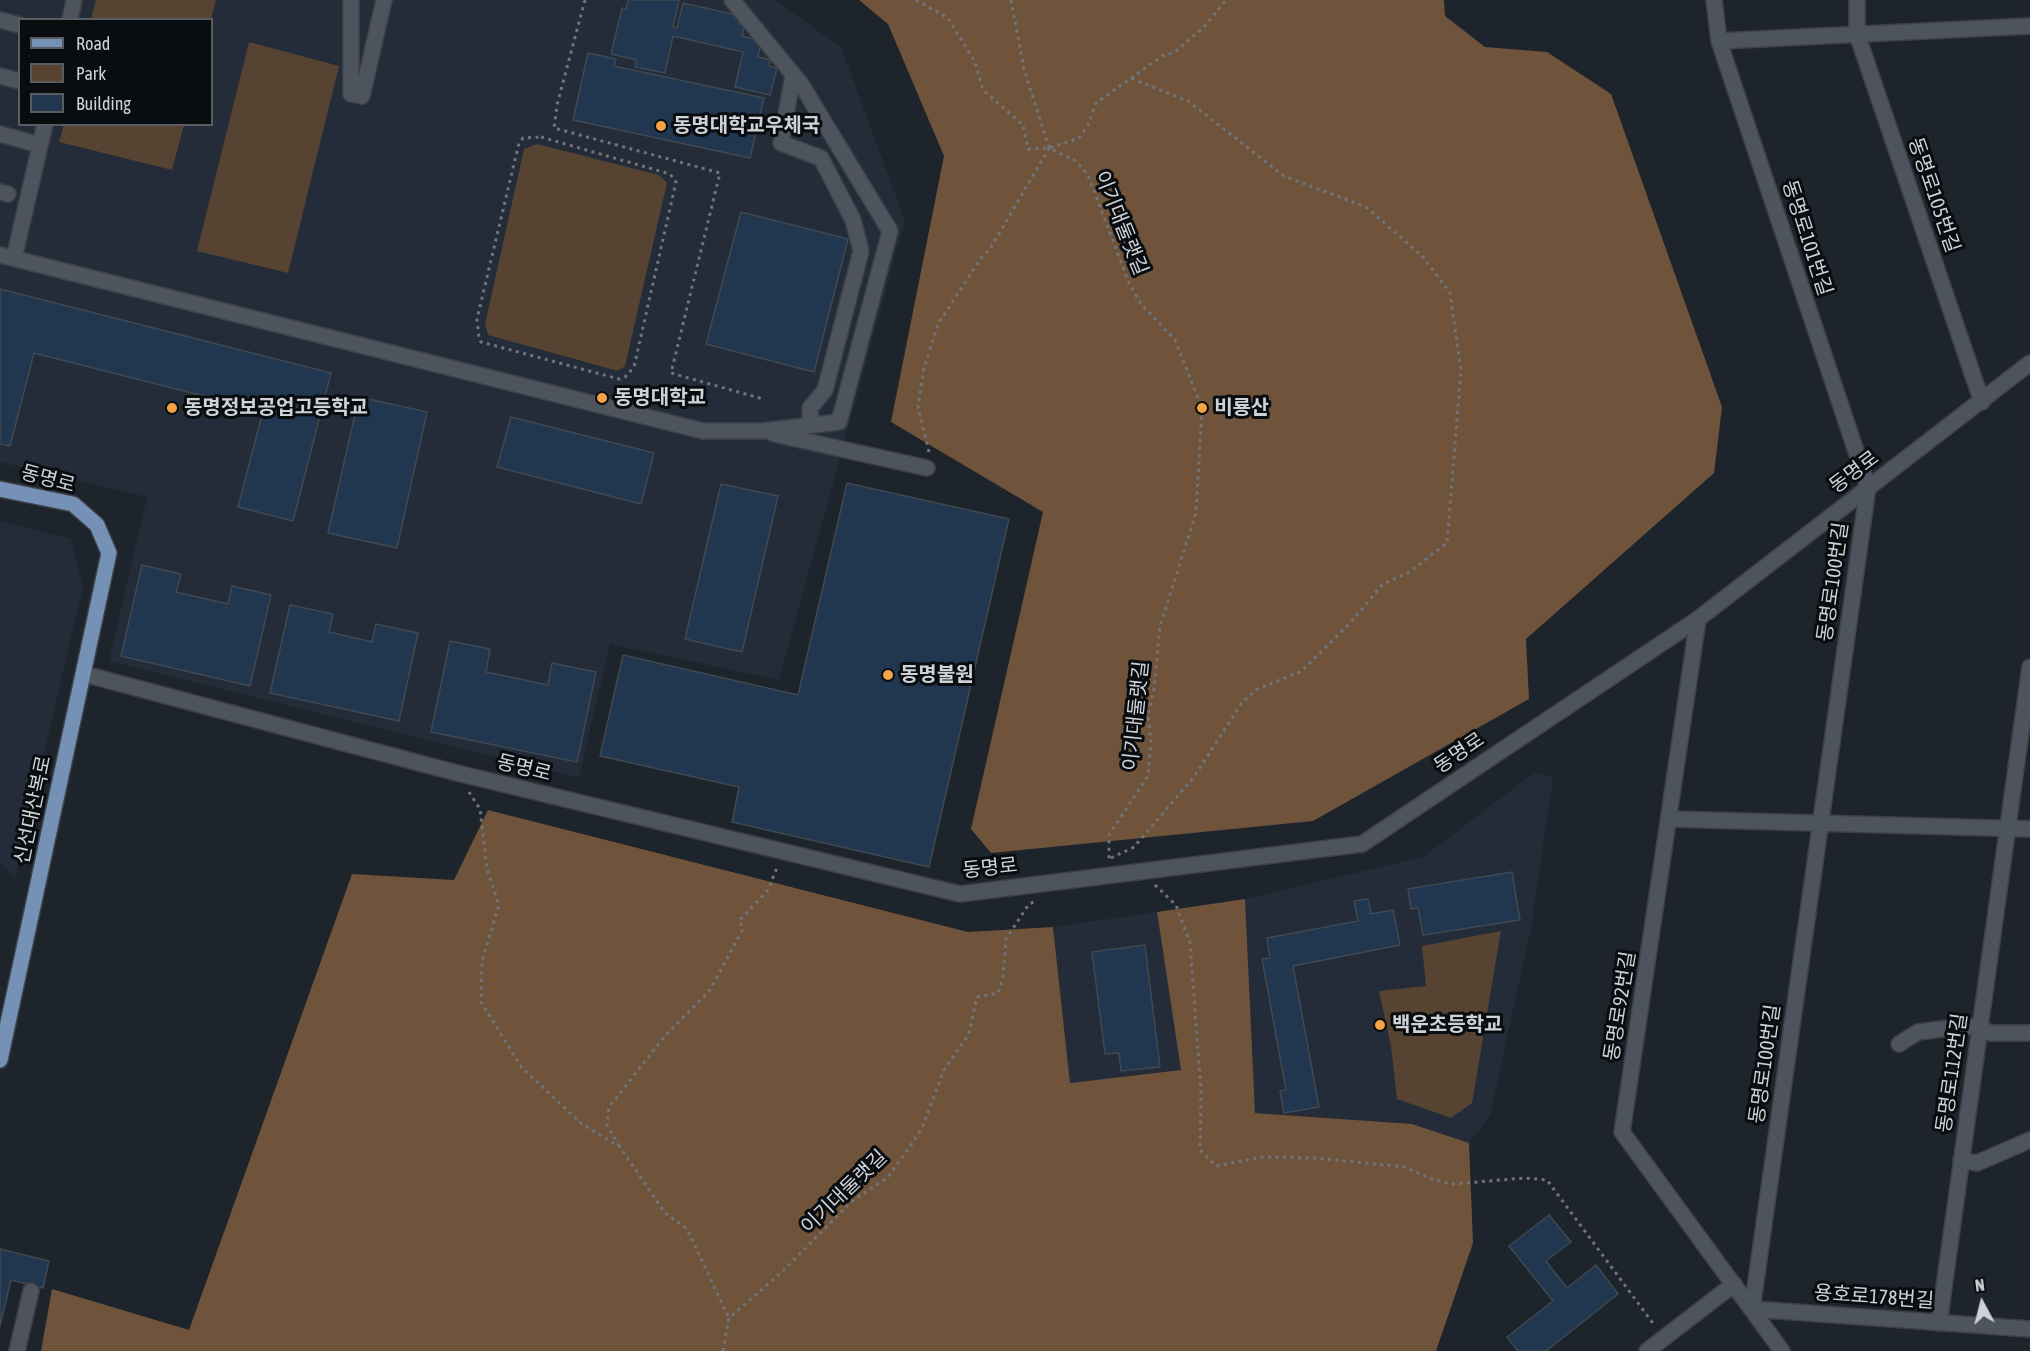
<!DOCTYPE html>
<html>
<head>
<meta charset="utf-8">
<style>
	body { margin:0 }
	#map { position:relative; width:2030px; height:1351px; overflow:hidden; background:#1e242b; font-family:"Asap Condensed",sans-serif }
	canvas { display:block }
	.legend { position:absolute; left:18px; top:18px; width:195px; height:108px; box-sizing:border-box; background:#0a0d10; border:2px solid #595c60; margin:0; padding:8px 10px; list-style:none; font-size:18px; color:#cfd3d8 }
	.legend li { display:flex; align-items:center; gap:12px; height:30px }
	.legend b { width:30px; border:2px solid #595c60 }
	.north { position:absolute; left:1952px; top:1273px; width:60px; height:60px; -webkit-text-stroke:4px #0a0d10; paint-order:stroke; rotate:353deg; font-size:16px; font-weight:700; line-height:24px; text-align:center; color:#cfd3d8 }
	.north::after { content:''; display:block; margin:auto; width:21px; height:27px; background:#cfd3d8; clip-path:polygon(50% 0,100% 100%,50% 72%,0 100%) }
</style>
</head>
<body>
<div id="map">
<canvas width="2030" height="1351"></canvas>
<ul class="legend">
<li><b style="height:8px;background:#7591b5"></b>Road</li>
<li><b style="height:16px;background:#574331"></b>Park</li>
<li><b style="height:16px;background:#21364f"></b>Building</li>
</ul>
<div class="north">N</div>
</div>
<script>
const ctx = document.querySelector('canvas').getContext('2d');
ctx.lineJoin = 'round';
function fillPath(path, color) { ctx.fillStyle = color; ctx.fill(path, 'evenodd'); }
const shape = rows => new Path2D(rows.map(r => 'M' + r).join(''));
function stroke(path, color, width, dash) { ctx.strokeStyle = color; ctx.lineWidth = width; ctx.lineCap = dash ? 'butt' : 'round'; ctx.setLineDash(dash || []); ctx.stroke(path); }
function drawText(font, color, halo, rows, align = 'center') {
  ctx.font = font + ' "Asap Condensed","Noto Sans KR",sans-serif'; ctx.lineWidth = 6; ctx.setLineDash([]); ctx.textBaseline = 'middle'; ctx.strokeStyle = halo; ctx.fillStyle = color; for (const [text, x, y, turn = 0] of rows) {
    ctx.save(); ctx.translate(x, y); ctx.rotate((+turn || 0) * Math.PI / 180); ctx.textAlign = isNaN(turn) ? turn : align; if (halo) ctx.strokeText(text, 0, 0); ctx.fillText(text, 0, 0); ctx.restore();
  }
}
fillPath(shape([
	[0,0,775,0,841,47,905,221,779,680,610,644,579,778,109,661,147,497,0,462],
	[20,20,212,20,212,124,20,124],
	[0,521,71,539,83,586,15,880,0,862],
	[1535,772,1553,778,1532,923,1490,1116,1469,1143,1412,1124,1255,1113,1245,899,1423,857],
	[1157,912,1181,1070,1070,1083,1053,927]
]), '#232c38');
fillPath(shape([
	[96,0,216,0,211,19,91,19],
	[249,42,339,66,288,273,197,251],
	[64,124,184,124,184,125,172,170,59,142],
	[537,144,659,175,667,183,625,366,618,371,488,335,485,324,524,149],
	[1501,931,1472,1103,1451,1118,1397,1099,1391,1046,1379,991,1426,986,1422,946]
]), '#574331');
fillPath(shape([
	[859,0,1444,0,1445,16,1485,47,1547,52,1611,94,1722,407,1714,473,1526,639,1529,699,1313,821,991,853,971,829,1043,512,891,422,944,156,888,24],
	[488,810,968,932,1053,927,1070,1083,1181,1070,1157,912,1245,899,1255,1113,1412,1124,1469,1143,1473,1243,1436,1351,41,1351,52,1289,189,1330,352,874,454,880]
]), '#6f543b');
const building = shape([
	[628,0,679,0,673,27,677,28,683,3,741,16,739,24,744,25,742,36,761,41,758,57,770,60,769,66,777,68,770,95,735,87,743,52,673,36,665,73,635,67,637,60,611,54,622,8,626,9,628,0],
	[588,53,616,59,614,66,764,98,750,158,573,120,588,53],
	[741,212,848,239,814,372,706,344,741,212],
	[0,289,331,373,293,521,238,507,263,411,34,353,10,446,0,444,0,289],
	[359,397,427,412,397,548,328,533,359,397],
	[511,417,654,453,641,504,497,467,511,417],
	[847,483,1009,519,929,867,732,822,739,787,600,756,623,655,798,695,847,483],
	[721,484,778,496,742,652,685,639,721,484],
	[142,565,181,574,176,592,228,604,232,586,271,595,250,686,121,656,142,565],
	[290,605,333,614,329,632,372,642,376,624,418,633,399,721,270,693,290,605],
	[450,641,490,649,486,672,548,685,552,663,596,672,577,762,431,732,450,641],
	[1512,872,1520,920,1423,935,1418,908,1411,909,1408,889,1512,872],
	[1368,899,1371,914,1393,910,1400,945,1293,966,1319,1107,1284,1113,1280,1091,1286,1090,1262,959,1270,958,1267,938,1358,921,1354,901,1368,899],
	[1145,945,1160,1067,1121,1071,1119,1053,1105,1054,1092,952,1145,945],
	[1549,1215,1571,1242,1546,1261,1567,1288,1596,1265,1618,1294,1546,1351,1518,1351,1507,1337,1553,1301,1509,1246,1549,1215],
	[0,1249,49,1261,43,1288,11,1280,0,1326,0,1249]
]);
fillPath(building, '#21364f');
stroke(building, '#414850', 1.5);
const minor = shape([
	[351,0,351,94,362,96,384,0],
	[1714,0,1719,41,1868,487,1752,1309,2030,1329],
	[1857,0,1857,34,1982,402],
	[0,20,20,25],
	[70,20,74,0],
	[1719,41,2030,26],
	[793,75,781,143,821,158,853,220,861,251,825,390,810,408,810,425],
	[0,76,20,81],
	[0,134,40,145],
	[0,192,8,194],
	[0,255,703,431,762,431,839,422,890,231,801,84,732,0],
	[14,258,45,124],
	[774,434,927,468],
	[1698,619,1622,1132,1782,1351],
	[84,674,457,773,960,894,1362,844,1698,619,2030,363],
	[1670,819,2030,829],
	[1899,1044,1918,1032,1965,1026,1979,1027,1990,1033,2030,1033],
	[1961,1160,1977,1163,2030,1140],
	[1939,1323,2030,667],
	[17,1351,31,1291],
	[1647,1351,1734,1284]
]);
const major = shape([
	[0,489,73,504,97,525,109,553,0,1060]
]);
stroke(minor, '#3c4047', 18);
stroke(major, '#3c4047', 18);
stroke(shape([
	[585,0,557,105,554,128,720,173,671,373,763,399],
	[916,0,948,18,975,62,983,90,1023,125,1028,149,1049,148,1079,138,1088,125,1096,103,1162,56,1175,52,1204,27,1226,0],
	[1011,0,1024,69,1049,148,1076,161,1088,175,1129,283,1141,304,1175,340,1202,408,1196,513,1160,626,1154,689,1148,714,1151,741,1148,776,1109,835,1109,859],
	[541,137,670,174,676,182,634,367,625,377,619,379,481,342,479,338,477,319,519,143,523,138,541,137],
	[929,452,918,406,924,368,938,324,981,258,990,249,1049,148],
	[469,792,480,809,487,869,499,905,482,961,481,1002,522,1068,582,1124,620,1147,665,1213,687,1229,729,1318],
	[1111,858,1134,847,1194,777,1241,704,1255,690,1302,671,1350,623,1383,584,1408,573,1447,543,1461,370,1450,293,1423,257,1366,207,1284,176,1188,101,1130,78],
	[1155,885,1176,905,1190,943,1201,1090,1200,1150,1216,1166,1262,1157,1316,1158,1405,1167,1432,1179,1452,1184,1525,1178,1547,1180,1655,1326],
	[619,1146,607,1125,609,1107,665,1036,710,990,743,929,739,921,768,890,778,865],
	[723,1351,729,1318,783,1271,851,1202,888,1177,911,1145,922,1128,944,1070,969,1034,977,997,998,993,1003,978,1006,939,1029,904,1034,902]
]), '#70757b', 3, [3, 4.5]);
stroke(minor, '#4e545d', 15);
stroke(major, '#7591b5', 15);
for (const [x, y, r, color] of [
	[661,126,6,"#f6a247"],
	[602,398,6,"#f6a247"],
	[172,408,6,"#f6a247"],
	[1202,408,6,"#f6a247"],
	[888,675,6,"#f6a247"],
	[1380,1025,6,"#f6a247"]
]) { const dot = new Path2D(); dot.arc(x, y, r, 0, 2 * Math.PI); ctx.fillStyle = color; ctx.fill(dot); stroke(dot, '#0a0d10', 2); }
drawText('bold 20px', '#cfd3d8', '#0a0d10', [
	["동명대학교우체국",673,126],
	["동명대학교",614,398],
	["동명정보공업고등학교",184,408],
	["비룡산",1214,408],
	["동명불원",900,675],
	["백운초등학교",1392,1025]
], 'left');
drawText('20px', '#cfd3d8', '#0a0d10', [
	["동명로105번길",1934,195,71],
	["이기대둘랫길",1121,223,68],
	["동명로101번길",1807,238,72],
	["동명로",1854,472,-37],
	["동명로",48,479,15],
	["동명로100번길",1833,582,-82],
	["이기대둘랫길",1136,716,-84],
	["동명로",1459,753,-34],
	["동명로",524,768,14],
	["신선대산복로",33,810,-78],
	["동명로",990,868,-6],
	["동명로92번길",1620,1006,-81],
	["동명로100번길",1765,1064,-82],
	["동명로112번길",1952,1073,-82],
	["이기대둘랫길",844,1192,-44],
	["용호로178번길",1874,1297,4]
]);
</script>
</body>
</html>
